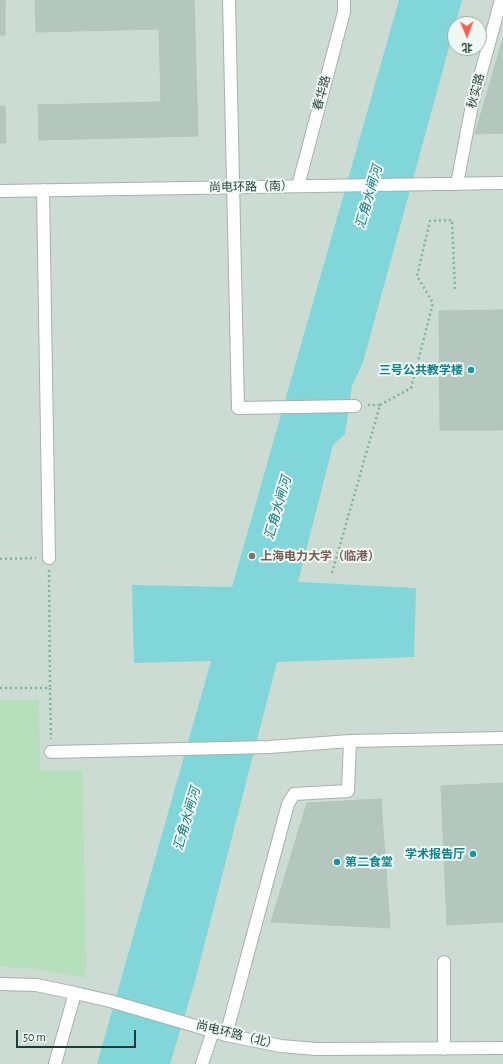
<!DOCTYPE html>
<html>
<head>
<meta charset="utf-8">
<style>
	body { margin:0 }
	#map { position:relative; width:503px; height:1064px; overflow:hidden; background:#dfece4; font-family:"Alegreya Sans","Noto Sans SC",sans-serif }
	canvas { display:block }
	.north { position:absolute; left:447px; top:16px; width:40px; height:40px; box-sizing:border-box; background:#f0f8f3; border:1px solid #9caea5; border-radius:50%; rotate:179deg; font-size:11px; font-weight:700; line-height:16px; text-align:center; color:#1e3e31 }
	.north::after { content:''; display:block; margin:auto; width:14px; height:18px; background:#ff5f4a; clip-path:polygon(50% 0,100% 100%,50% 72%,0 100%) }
	.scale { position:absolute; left:16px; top:1030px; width:120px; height:18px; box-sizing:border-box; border:2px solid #1e3e31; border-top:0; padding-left:5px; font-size:12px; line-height:14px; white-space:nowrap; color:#1e3e31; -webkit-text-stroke:3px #f0f8f3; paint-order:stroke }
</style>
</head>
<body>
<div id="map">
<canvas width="503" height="1064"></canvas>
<div class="north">北</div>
<div class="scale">50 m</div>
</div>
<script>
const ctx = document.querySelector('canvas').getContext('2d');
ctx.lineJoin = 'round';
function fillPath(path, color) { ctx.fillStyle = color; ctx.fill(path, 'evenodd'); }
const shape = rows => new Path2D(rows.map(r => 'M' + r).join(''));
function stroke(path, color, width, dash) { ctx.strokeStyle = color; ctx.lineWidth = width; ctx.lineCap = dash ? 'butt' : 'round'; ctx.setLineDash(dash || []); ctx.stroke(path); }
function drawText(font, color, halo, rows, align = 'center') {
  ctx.font = font + ' "Alegreya Sans","Noto Sans SC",sans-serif'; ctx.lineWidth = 4; ctx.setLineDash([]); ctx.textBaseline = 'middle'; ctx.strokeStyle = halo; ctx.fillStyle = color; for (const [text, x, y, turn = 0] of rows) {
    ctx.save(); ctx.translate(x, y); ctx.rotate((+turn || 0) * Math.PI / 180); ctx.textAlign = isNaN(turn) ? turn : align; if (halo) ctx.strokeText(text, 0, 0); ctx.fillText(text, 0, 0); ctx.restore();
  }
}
fillPath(shape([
	[0,0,503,0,503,1064,0,1064],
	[455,24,479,24,479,48,455,48]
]), '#cddcd3');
fillPath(shape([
	[0,700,39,700,40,770,82,770,87,969,85,978,30,968,0,967]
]), '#b5e0bb');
fillPath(shape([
	[399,0,462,0,363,362,352,386,345,434,333,445,298,582,416,588,414,657,277,662,195,981,170,1064,97,1064,211,661,134,663,132,585,232,587]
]), '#80d6d8');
const building = shape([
	[0,0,5,0,5,35,0,35,0,0],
	[35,0,194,0,198,136,39,140,38,105,161,102,159,29,36,32,35,0],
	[503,38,503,133,475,134,503,38],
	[0,106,5,106,6,143,0,143,0,106],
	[503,310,503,430,440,430,439,311,503,310],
	[503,783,503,922,447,925,441,786,503,783],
	[381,799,390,928,271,922,307,803,381,799]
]);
fillPath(building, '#b4c7bd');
stroke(building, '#b1c6bb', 1);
const minor = shape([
	[229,0,238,408,355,406],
	[457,184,472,105,501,0],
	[298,186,344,12,344,0],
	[43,190,49,558],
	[0,191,503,183],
	[51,752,269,747,350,741,503,738],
	[444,962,444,1049],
	[0,984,36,985,75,993,110,1001,226,1035,281,1046,316,1049,503,1048],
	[226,1035,288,804,294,794,348,791,350,741],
	[55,1064,75,993],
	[202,1064,213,1031]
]);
stroke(minor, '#a1b4ab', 14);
stroke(shape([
	[380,405,411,388,433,303,417,276,430,221,452,220,455,289],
	[0,559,36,558],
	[49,570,50,688],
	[332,573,380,405,368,405],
	[0,688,50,688,51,739]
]), '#7cb39b', 2.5, [2, 3]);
stroke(minor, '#fff', 12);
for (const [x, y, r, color] of [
	[471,370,4,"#0f9aa8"],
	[252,556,4,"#8d6e63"],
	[473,854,4,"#0f9aa8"],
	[337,862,4,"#0f9aa8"]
]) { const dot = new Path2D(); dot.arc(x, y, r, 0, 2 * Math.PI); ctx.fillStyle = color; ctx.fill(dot); stroke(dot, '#f0f8f3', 1.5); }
drawText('12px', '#1e3e31', '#f0f8f3', [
	["秋实路",476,91,-75],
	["春华路",322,93,-75],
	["尚电环路（南）",251,187,-1],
	["尚电环路（北）",237,1035,14]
]);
drawText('bold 12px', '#0d838f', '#f0f8f3', [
	["三号公共教学楼",463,370],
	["学术报告厅",465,854],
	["第二食堂",345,862,"left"]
], 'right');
drawText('bold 12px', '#785e54', '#f0f8f3', [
	["上海电力大学（临港）",260,556]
], 'left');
drawText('italic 13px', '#127c80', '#f0f8f3', [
	["汇角水闸河",369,197,-74],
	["汇角水闸河",278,508,-74],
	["汇角水闸河",187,819,-74]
]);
</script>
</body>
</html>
